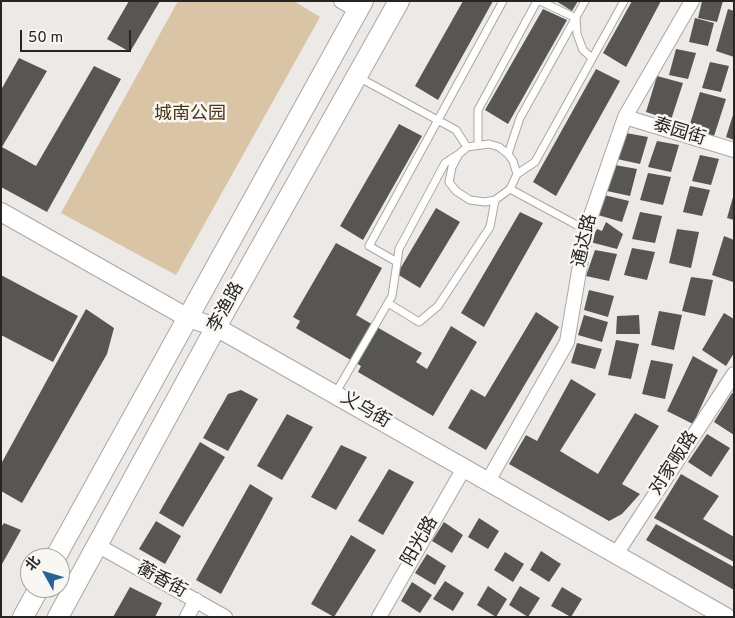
<!DOCTYPE html>
<html>
<head>
<meta charset="utf-8">
<style>
	body { margin:0 }
	#map { position:relative; width:735px; height:618px; overflow:hidden; background:#ece9e6; font-family:Overpass,"Noto Sans SC",sans-serif }
	canvas { display:block }
	.frame { position:absolute; inset:0; border:2px solid #262524; pointer-events:none }
	.north { position:absolute; left:20px; top:548px; width:50px; height:50px; box-sizing:border-box; background:#f9f7f3; border:1px solid #a5a3a0; border-radius:50%; rotate:309deg; font-size:14px; font-weight:700; line-height:20px; text-align:center; color:#262524 }
	.north::after { content:''; display:block; margin:auto; width:18px; height:22px; background:#286299; clip-path:polygon(50% 0,100% 100%,50% 72%,0 100%) }
	.scale { position:absolute; left:20px; top:30px; width:111px; height:22px; box-sizing:border-box; border:2px solid #262524; border-top:0; padding-left:6px; font-size:15px; line-height:18px; white-space:nowrap; color:#262524; -webkit-text-stroke:4px #f9f7f3; paint-order:stroke }
</style>
</head>
<body>
<div id="map">
<canvas width="735" height="618"></canvas>
<div class="frame"></div>
<div class="north">北</div>
<div class="scale">50 m</div>
</div>
<script>
const ctx = document.querySelector('canvas').getContext('2d');
ctx.lineJoin = 'round';
function fillPath(path, color) { ctx.fillStyle = color; ctx.fill(path, 'evenodd'); }
const shape = rows => new Path2D(rows.map(r => 'M' + r).join(''));
function stroke(path, color, width, dash) { ctx.strokeStyle = color; ctx.lineWidth = width; ctx.lineCap = dash ? 'butt' : 'round'; ctx.setLineDash(dash || []); ctx.stroke(path); }
function drawText(font, color, halo, rows, align = 'center') {
  ctx.font = font + ' Overpass,"Noto Sans SC",sans-serif'; ctx.lineWidth = 5; ctx.setLineDash([]); ctx.textBaseline = 'middle'; ctx.strokeStyle = halo; ctx.fillStyle = color; for (const [text, x, y, turn = 0] of rows) {
    ctx.save(); ctx.translate(x, y); ctx.rotate((+turn || 0) * Math.PI / 180); ctx.textAlign = isNaN(turn) ? turn : align; if (halo) ctx.strokeText(text, 0, 0); ctx.fillText(text, 0, 0); ctx.restore();
  }
}
fillPath(shape([
	[178,1,294,1,320,17,176,275,61,213]
]), '#d9c4a6');
fillPath(shape([
	[129,1,160,1,130,52,107,39],
	[463,1,493,1,438,100,415,86],
	[556,1,578,1,572,11],
	[632,1,661,1,626,67,603,53],
	[702,1,723,1,717,22,698,18],
	[543,9,567,20,508,124,485,110],
	[728,9,734,11,734,57,716,51],
	[695,18,714,23,708,46,689,42],
	[676,49,696,53,688,79,669,75],
	[19,58,47,71,2,147,36,166,94,66,121,79,47,212,1,187,1,90],
	[710,62,729,66,721,92,702,88],
	[596,69,620,81,556,196,533,182],
	[657,76,683,83,671,120,646,112],
	[700,92,726,99,714,136,689,127],
	[733,115,734,115,734,140,726,137],
	[399,124,422,136,363,240,340,226],
	[626,133,648,137,640,164,617,159],
	[657,141,679,145,671,172,648,167],
	[700,155,719,159,711,185,692,181],
	[615,165,637,169,630,196,607,191],
	[648,173,671,177,663,205,640,200],
	[690,186,710,190,702,216,683,212],
	[604,195,629,201,622,222,598,215],
	[733,197,734,197,734,220,727,218],
	[436,208,460,222,420,288,397,274],
	[520,212,543,223,484,327,461,313],
	[640,212,662,216,655,243,632,239],
	[606,222,623,234,617,249,590,242,597,229,602,231],
	[677,229,699,232,691,268,669,263],
	[724,236,734,240,733,282,712,275],
	[336,243,382,268,356,315,422,353,416,362,427,369,451,326,477,342,433,416,358,372,361,366,296,328,300,321,293,317],
	[632,248,655,252,647,280,624,275],
	[595,250,617,254,609,281,586,276],
	[1,275,78,316,53,362,1,335],
	[691,277,713,280,705,316,682,311],
	[589,290,614,296,608,317,584,310],
	[86,309,114,328,107,354,22,503,1,491,1,464],
	[659,311,682,315,674,350,651,345],
	[536,312,559,327,486,450,448,428,471,389,485,397],
	[724,313,734,319,734,353,726,366,702,350],
	[584,315,608,322,602,342,578,335],
	[639,315,640,334,616,334,617,316],
	[616,340,639,344,631,379,608,375],
	[577,343,602,349,595,369,571,363],
	[693,356,718,370,693,424,667,411],
	[651,360,673,364,665,399,642,394],
	[571,379,596,394,560,451,598,474,635,413,659,426,622,484,640,494,622,514,609,521,509,464,526,435,537,441],
	[241,390,258,399,228,451,203,438,228,394],
	[732,393,734,394,734,435,714,422],
	[287,414,313,427,282,480,257,466],
	[707,434,730,448,711,477,688,462],
	[200,442,225,457,183,527,159,513],
	[341,445,367,457,336,510,311,497],
	[389,469,414,482,383,535,358,521],
	[681,474,719,496,703,519,734,537,734,562,654,518],
	[250,484,273,498,221,594,196,580],
	[479,518,499,531,488,549,468,537],
	[156,521,181,536,165,564,139,549],
	[444,522,463,535,452,553,432,541],
	[4,523,21,530,1,566,1,527],
	[656,524,734,567,734,590,646,540],
	[351,535,376,550,334,617,311,604],
	[541,551,561,564,549,582,530,570],
	[505,552,524,564,513,582,494,570],
	[427,554,446,566,435,585,415,573],
	[445,581,464,593,453,611,433,599],
	[412,582,432,595,420,613,401,601],
	[488,586,507,599,496,617,477,605],
	[520,586,540,598,528,617,509,605],
	[130,587,162,603,155,617,113,617],
	[562,587,582,599,571,617,551,606]
]), '#585653');
const service = shape([
	[540,1,576,18,577,34,583,50,592,58],
	[358,77,456,130,467,147],
	[489,144,499,147,508,154,513,161,517,174,510,189,495,200,485,202,470,200,456,191,449,182,452,167,459,154,467,147,489,144],
	[478,145,478,110,537,1],
	[508,154,520,118,585,1],
	[517,174,535,162,624,1],
	[510,189,586,230],
	[397,262,369,246,503,1],
	[388,303,419,322,438,306,490,227,495,200],
	[335,394,392,296,399,249,445,163,459,154]
]);
const minor = shape([
	[341,1,358,11],
	[625,117,734,150],
	[488,481,567,342,586,230,625,117,692,1],
	[97,545,225,617],
	[616,554,734,374],
	[187,617,196,600],
	[379,617,464,468]
]);
const tertiary = shape([
	[1,212,188,318,216,327,726,617]
]);
const secondary = shape([
	[55,558,363,1],
	[23,617,39,588],
	[58,617,216,327,399,1]
]);
stroke(service, '#aaa7a4', 9);
stroke(minor, '#aaa7a4', 16);
stroke(tertiary, '#aaa7a4', 20);
stroke(secondary, '#aaa7a4', 22);
stroke(service, '#fff', 7);
stroke(minor, '#fff', 14);
stroke(tertiary, '#fff', 18);
stroke(secondary, '#fff', 20);
drawText('18px', '#4d3711', '#f9f7f3', [
	["城南公园",190,115]
]);
drawText('18px', '#262524', '#f9f7f3', [
	["泰园街",679,133,17],
	["通达路",586,241,-77],
	["李渔路",227,308,-61],
	["义乌街",365,411,30],
	["对家畈路",675,464,-57],
	["阳光路",421,542,-60],
	["蘅香街",161,581,29]
]);
</script>
</body>
</html>
